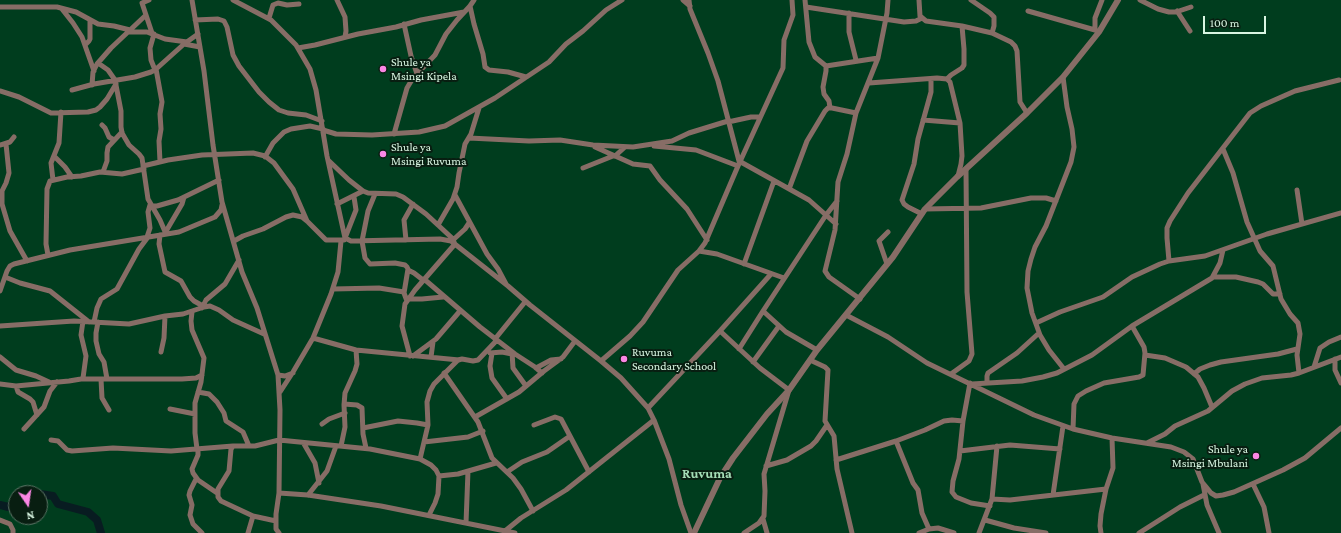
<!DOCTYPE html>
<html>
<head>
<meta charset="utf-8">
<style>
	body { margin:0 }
	#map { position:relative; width:1341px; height:533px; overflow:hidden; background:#003d1e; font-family:"Crimson Pro",serif }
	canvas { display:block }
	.north { position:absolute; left:8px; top:485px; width:40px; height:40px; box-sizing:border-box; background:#081e11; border:1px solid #5c7465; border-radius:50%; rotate:167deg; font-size:11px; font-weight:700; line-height:16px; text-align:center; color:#d9f6e2 }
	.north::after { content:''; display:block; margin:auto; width:14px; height:18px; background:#fb87e5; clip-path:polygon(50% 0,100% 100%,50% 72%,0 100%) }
	.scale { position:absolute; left:1203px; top:16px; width:63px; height:18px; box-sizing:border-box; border:2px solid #d9f6e2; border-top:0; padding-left:5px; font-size:12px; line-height:14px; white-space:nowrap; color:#d9f6e2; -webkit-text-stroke:3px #081e11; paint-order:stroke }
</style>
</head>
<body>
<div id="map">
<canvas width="1341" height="533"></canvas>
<div class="north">N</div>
<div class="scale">100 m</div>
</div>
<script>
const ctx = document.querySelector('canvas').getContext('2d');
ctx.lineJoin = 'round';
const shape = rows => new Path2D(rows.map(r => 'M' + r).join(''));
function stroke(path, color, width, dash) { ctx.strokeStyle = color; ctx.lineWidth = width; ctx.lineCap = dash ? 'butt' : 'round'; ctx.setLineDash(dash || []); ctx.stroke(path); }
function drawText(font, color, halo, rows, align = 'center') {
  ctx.font = font + ' "Crimson Pro",serif'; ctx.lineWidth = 4; ctx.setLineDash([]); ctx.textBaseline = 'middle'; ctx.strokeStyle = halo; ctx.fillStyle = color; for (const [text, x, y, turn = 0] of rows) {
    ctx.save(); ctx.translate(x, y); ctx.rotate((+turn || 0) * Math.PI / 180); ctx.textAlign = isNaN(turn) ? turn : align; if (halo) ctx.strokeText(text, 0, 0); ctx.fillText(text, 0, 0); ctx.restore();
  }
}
stroke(shape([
	[40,494,53,496,58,504,88,512,97,520,101,533],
	[0,505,8,507,16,502]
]), '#081c21', 8);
stroke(shape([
	[192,0,204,71,213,145,222,202,242,272,257,308,278,375,280,410,279,493,276,514,276,529,279,533],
	[233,0,271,20,296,45,310,69,316,90,327,156,345,238,351,241,440,239,451,241,508,286,530,305,601,361,621,378,648,408,654,420,669,459,681,505,691,533],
	[337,0,345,17,346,31,345,37],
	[683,0,690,6],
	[689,0,690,9,708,53,718,81,739,161,809,200,836,224],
	[805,0,809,42,815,57,826,66,826,71,823,87,824,94,829,101,830,108],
	[919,0,920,16,926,21,962,26,992,33,1011,42,1015,46,1017,51,1020,102,1027,113],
	[971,0,990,13,994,17,994,26,992,33],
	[1140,0,1158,9,1169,12,1176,12,1191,7],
	[470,6,474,24,483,54,485,67,489,70,508,72,526,77],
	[0,7,57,7,76,12,98,24,114,26,130,30],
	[806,7,904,22,916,21,922,18],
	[62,9,73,23,82,37,94,71],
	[1028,11,1095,30],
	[1177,11,1190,31],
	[849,13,849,32,856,60],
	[146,15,152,33],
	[269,18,273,5,278,3,287,5,299,4],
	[195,20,218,19,224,21,227,27,233,55,239,66,259,92,269,102,279,110,288,113,306,115,322,121],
	[404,24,411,56,417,74],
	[1097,31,1095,30,1095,18,1102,0],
	[128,32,147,32,165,39,187,42],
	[154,34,150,48,151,60,155,70],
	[184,44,200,47],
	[85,45,89,41,90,39,90,20],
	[298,48,315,45,358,34,396,27,421,20,464,12],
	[98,63,108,70,115,80,121,111,121,127,122,133,129,145,139,154,142,158,148,199,160,220,166,234],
	[826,66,878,58],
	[156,69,162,102,160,114,161,129,159,141,160,162],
	[1063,77,1067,107,1072,129,1074,147,1071,162,1046,226,1035,247,1031,259,1028,271,1027,288,1032,313,1040,335,1049,350,1064,369],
	[947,79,951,75,962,68,964,65,964,49,962,26],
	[869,83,937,78,947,79,950,82,960,123,962,156,961,164,958,176],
	[92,85,93,72,97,64,111,48,146,15,142,3,149,0],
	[72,90,94,84,135,77,151,72,155,70,184,44,198,34],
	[0,91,19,97,51,113,88,112,96,110,100,107,107,99,116,84],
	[923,120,960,123],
	[728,122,751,117,760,117],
	[102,125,105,128,109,137,114,140],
	[323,130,336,134,372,135,419,132,445,126,495,98,549,62,566,44,583,31,606,10,622,0],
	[394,134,407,88,413,78,435,55,446,34,457,20,470,6,474,0],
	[469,138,529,141,560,140,593,145,633,147,672,141,689,133,728,121],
	[6,144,9,173,6,183,2,191,2,204,10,231,27,261],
	[0,145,10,142,14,137],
	[654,146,696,150,738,166],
	[595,147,633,164,650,166,660,180,687,209,707,240],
	[1223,149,1233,173,1247,222,1260,251,1273,266,1281,299,1290,314,1298,323,1300,334,1297,355,1299,373],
	[54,156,65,167,72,177],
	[615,156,625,147],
	[265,157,273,143,284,132,291,129,310,126,323,129],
	[328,160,349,180,363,191,368,193,396,194,403,197,426,214,452,238,455,244,415,290,405,304,402,326,410,356],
	[143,166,168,160,202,155,253,153,265,156,274,163,293,189,307,221],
	[583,168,613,156],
	[103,172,107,161,107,153,108,147,122,132],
	[53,180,51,163,59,143,61,112],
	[789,189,807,141,825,111,828,108,832,108,856,113],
	[1297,190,1302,224],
	[375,194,368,211,362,241,365,258,370,264,395,263,405,265,407,267,408,269,404,293,407,301],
	[455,195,487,254,498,269,506,284],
	[337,204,363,191],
	[151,206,157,206,178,200,219,180],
	[925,209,981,208,1031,198,1046,198,1056,201],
	[922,214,908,207,904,204,902,200,914,164,918,139,931,92,931,79],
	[438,225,453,199,457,187,459,173,465,144,471,134,479,108],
	[165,233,182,204,184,197],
	[160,235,159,244,165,272,181,281,190,297,194,301,203,306],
	[147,237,150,228,148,212,150,205],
	[345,238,356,210,354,197],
	[406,240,404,220,413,204],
	[453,240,465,229,469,223],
	[234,241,243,236,263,229,286,217,293,215,302,217,307,221,326,240,344,240],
	[699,251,717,254,784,278],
	[48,255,46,244,47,189,50,181,67,177,81,176,100,172,122,174,144,169],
	[1169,261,1167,238,1167,228,1170,221,1188,193,1250,113,1261,106,1295,91,1339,80],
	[744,264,774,181],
	[887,264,879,241,888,232],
	[408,270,414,273,423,280],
	[5,277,20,283,50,291,89,322],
	[1213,277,1236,277,1258,282,1263,284,1273,294,1280,294],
	[424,279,480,327,515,354,535,367,542,373],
	[333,289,379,288,404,292],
	[0,291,7,271,10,266,14,264,70,250,179,232,215,217,221,210,222,205],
	[408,299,422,299,443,297],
	[860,299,829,277,825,271,835,230,838,182,847,154,856,113,878,58,887,13,888,0],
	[202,308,206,300,225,284,239,260],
	[192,312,191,321,192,330,204,358,201,382,195,403,195,433,197,449],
	[846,315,888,337,927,363,1034,415,1073,429,1112,438,1171,447,1184,452,1193,459,1202,482,1207,488,1211,493,1216,496,1223,495,1234,492,1283,470,1305,458,1341,428],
	[94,322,97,308,101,299,117,289,139,249,148,237],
	[98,322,96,333,96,341,99,354,104,362,107,379],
	[1036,323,1060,312,1103,297,1132,277,1160,264,1169,261,1205,256,1267,234,1341,213],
	[0,326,74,321,129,324,165,316,183,314,204,307,210,306,219,310,233,320,264,334],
	[720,331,760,368,789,390,764,474,765,491,764,516,759,523,744,533],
	[313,338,356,350,459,360],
	[495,339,525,302],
	[739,349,763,311],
	[817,350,786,332,763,311,826,215,837,201],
	[161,352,164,338,165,316],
	[512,352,513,368,526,386],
	[490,353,502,352,512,354],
	[492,353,490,366,492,378,507,399],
	[1145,355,1165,358,1186,367,1198,377,1204,388,1212,407],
	[413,356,436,339,460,311],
	[0,357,16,370,36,376,49,382],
	[431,357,433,342],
	[1335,359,1335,370,1341,383],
	[810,360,825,367,828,370,825,421,834,436,837,469,852,533],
	[601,361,630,336,643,322,678,270,699,251,705,243,738,166,783,68,784,40,793,15,792,0],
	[753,362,779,326],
	[1314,367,1320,348,1329,342,1341,337],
	[536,368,551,360,561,359],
	[444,373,478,422,492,458,513,478,521,489,533,511],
	[951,374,969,361,972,354,967,292,966,169],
	[1194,374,1200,369,1210,365,1221,362,1278,354,1297,349],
	[278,375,285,376,293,373],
	[81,379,182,379,196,378,202,375],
	[101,379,102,398,109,410],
	[970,383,963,421,959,459,953,481,952,492,956,497,971,503,990,506],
	[987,383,987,376,988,373,1017,353,1039,333],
	[0,384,16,386,69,381,81,379,83,378,86,356,81,335,83,321],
	[972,384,1022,381,1043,377,1057,373,1092,355,1132,326,1212,278,1220,263,1223,250],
	[16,386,18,392,30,399,33,402,37,415],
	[198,392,209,394,217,402,224,413,226,421,243,432,249,446],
	[280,392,293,372,313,338,331,294,338,272,341,241],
	[344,404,357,405,362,408,363,434,366,448],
	[648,408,720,331,771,274],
	[170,409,195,414],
	[475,417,519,392,544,371,563,357,575,341],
	[322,424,329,419,345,413],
	[534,425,555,417,561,419,589,472],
	[363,428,398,421,417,423,428,425],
	[24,429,44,407,50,391,57,382],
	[1073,429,1074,404,1078,396,1086,391,1104,383,1139,377,1143,375,1145,353,1144,347,1132,326],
	[51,440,58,441,67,450,72,451,113,448,171,451,233,446],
	[896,441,913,483,918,490,922,513,929,529],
	[424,442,468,437,483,431],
	[1147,443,1165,434,1175,426,1208,411,1232,391,1245,384,1262,378,1291,375,1299,373,1341,357],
	[304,444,315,463,319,483],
	[341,446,345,427,344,405,345,393,355,371,357,364,356,350],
	[198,449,198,455,192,469,193,473,198,480,217,493],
	[960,451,1010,445,1060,449],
	[420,459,428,425,427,402,430,391,434,384,458,360,462,359,473,361,478,360,497,340],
	[836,460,896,441,925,430,944,421,952,420,963,421],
	[766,466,787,460,811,446,816,441,827,425],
	[507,472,522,462,547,452,570,436],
	[439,476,458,474,496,463],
	[196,479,190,491,189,495,192,505,190,515,193,524,202,533],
	[1203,484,1207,505,1219,533],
	[1253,484,1264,507,1269,533],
	[279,493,308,495,381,506,515,533],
	[308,495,327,471,336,446],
	[1053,495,1063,426],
	[992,499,1010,500,1106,489],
	[763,519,767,533],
	[0,520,10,524,13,530,13,533],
	[985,520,1014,528,1046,533],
	[276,521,253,516,221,501,218,497,218,489,229,471,231,449,233,446,255,446,279,440,370,449,420,459,431,465,436,470,439,476,438,494,435,503,429,515],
	[466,523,468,471],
	[505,531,521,518,566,490,654,420],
	[248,533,253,516],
	[919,533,929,529,938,528,954,533],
	[979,533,992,499,997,446],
	[1101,533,1100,526,1101,514,1106,489,1113,468,1112,438],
	[1139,533,1180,507,1204,495]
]), '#876d66', 5);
stroke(shape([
	[694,533,720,478,733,458,767,414,789,390,817,350,893,257,925,209,957,177,1027,113,1063,77,1099,32,1118,0]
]), '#876d66', 6);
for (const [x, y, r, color] of [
	[383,69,4,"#fb87e5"],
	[383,154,4,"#fb87e5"],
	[624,359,4,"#fb87e5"],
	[1256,456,4,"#fb87e5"]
]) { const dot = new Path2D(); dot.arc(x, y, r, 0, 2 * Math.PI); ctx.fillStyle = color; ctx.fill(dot); stroke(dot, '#081e11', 1.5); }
drawText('12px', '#d9f6e2', '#081e11', [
	["Shule ya",391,62],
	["Msingi Kipela",391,76],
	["Shule ya",391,147],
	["Msingi Ruvuma",391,161],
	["Ruvuma",632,352],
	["Secondary School",632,366],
	["Shule ya",1248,449,"right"],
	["Msingi Mbulani",1248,463,"right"]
], 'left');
drawText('bold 14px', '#a4ddb6', '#081e11', [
	["Ruvuma",707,474]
]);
</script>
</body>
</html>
